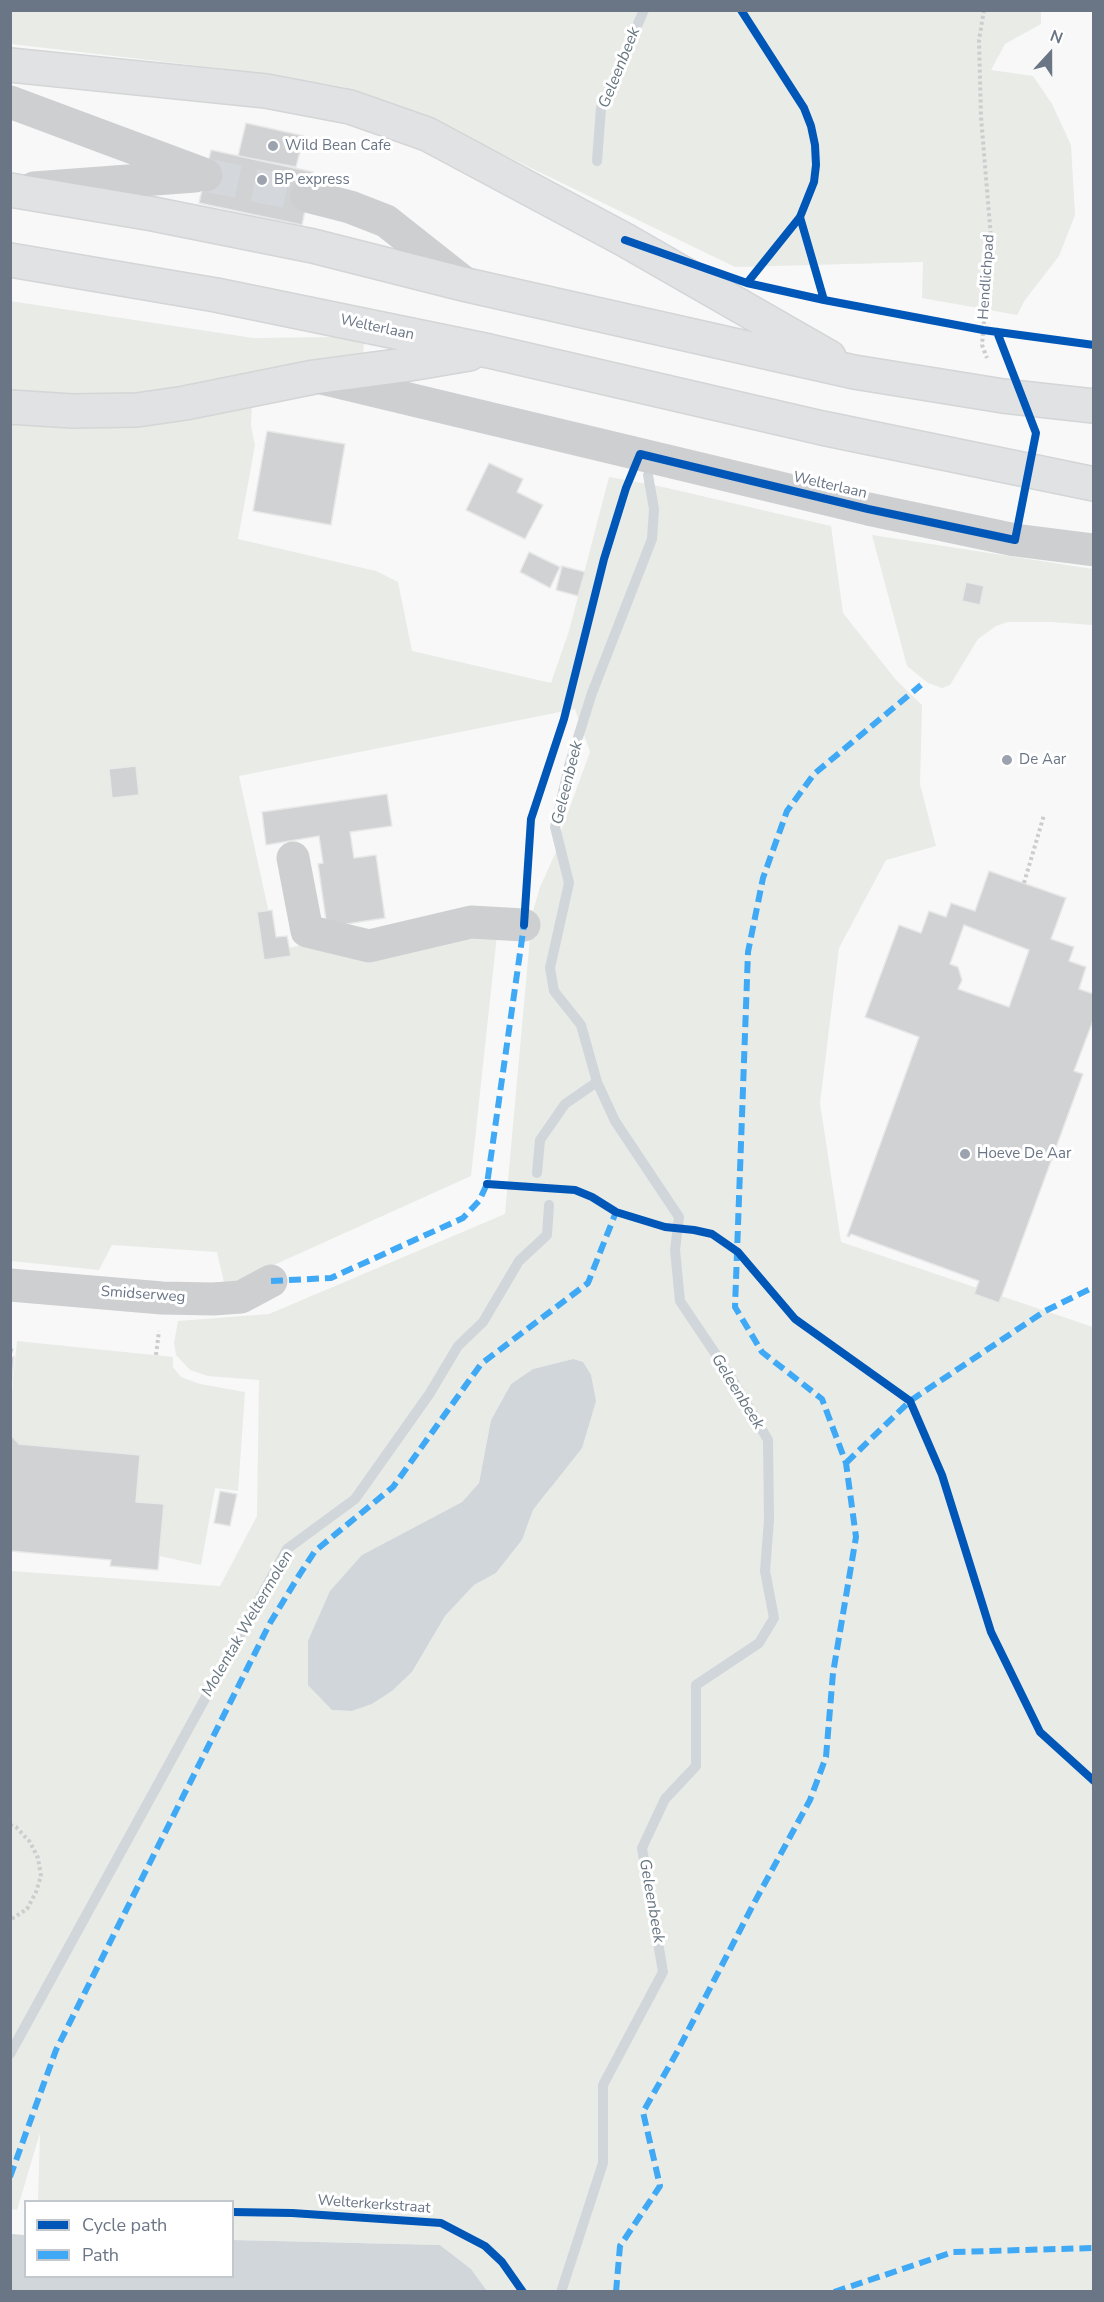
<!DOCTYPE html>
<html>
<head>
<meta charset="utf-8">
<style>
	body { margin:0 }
	#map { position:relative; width:1104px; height:2302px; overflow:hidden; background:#f8f8f8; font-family:"Nunito Sans",sans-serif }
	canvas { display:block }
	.frame { position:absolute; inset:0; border:12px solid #6a7586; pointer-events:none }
	.legend { position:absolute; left:24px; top:2200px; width:210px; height:78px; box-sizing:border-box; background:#fff; border:2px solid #c3c8cf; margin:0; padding:8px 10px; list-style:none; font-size:18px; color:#6a7586 }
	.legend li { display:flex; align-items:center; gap:12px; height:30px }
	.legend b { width:30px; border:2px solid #c3c8cf }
	.north { position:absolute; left:1020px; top:24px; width:60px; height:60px; -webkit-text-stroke:4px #fff; paint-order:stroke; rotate:21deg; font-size:16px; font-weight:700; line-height:24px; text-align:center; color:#6a7586 }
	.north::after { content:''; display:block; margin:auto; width:21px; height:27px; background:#6a7586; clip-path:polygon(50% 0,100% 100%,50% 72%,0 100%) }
</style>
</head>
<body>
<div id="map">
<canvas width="1104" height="2302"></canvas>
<div class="frame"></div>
<ul class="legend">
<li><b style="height:8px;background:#0057b8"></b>Cycle path</li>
<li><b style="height:8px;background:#3fa9f5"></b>Path</li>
</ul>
<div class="north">N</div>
</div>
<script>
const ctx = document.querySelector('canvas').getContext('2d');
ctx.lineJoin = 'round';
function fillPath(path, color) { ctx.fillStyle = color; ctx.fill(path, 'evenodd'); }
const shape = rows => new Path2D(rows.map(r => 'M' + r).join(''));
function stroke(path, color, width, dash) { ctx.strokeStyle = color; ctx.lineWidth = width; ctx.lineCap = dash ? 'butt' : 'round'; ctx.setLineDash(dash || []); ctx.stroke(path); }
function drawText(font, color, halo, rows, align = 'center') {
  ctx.font = font + ' "Nunito Sans",sans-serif'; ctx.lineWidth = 6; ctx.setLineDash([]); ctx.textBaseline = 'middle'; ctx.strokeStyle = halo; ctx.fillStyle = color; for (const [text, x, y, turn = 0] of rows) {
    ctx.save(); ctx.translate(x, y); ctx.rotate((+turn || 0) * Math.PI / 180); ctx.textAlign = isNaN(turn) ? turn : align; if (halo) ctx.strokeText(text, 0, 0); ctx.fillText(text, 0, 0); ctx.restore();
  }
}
fillPath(shape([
	[11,10,1041,11,1041,24,1005,44,991,70,1033,76,1052,104,1071,145,1075,215,1059,256,1025,300,1017,315,922,298,923,262,735,267,434,121,343,87,252,72,11,44],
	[10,301,253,338,337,337,364,343,363,355,253,375,251,426,255,445,238,539,376,571,398,582,412,651,551,683,569,631,609,477,663,487,831,526,843,613,896,680,922,705,920,784,936,846,886,860,839,948,820,1103,841,1242,1093,1327,1093,2291,487,2291,471,2269,440,2245,233,2240,232,2202,38,2201,40,2133,17,2210,11,2209,11,1571,220,1586,257,1516,259,1380,208,1376,190,1370,176,1355,174,1343,178,1321,269,1314,505,1214,532,915,540,887,556,852,556,845,590,752,575,709,239,776,277,950,500,907,471,1176,225,1287,217,1252,112,1245,99,1270,11,1261],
	[573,1359,550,1489,533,1510,522,1540,496,1573,474,1585,445,1616,412,1672,392,1691,372,1704,352,1711,332,1710,362,1555,462,1502,479,1483,491,1420,511,1384,533,1369],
	[872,535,1093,569,1093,625,1051,622,1008,622,996,626,978,639,950,685,942,688,928,683,907,666],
	[17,1341,173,1357,173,1367,181,1377,200,1384,245,1392,238,1491,215,1488,201,1565,159,1556,163,1504,136,1502,140,1455,19,1444,11,1434,11,1402]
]), '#e8ebe6');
fillPath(shape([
	[573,1359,583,1362,591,1375,596,1401,582,1448,533,1510,522,1540,496,1573,474,1585,445,1616,412,1672,392,1691,372,1704,352,1711,332,1710,308,1685,308,1641,330,1591,362,1555,462,1502,479,1483,491,1420,511,1384,533,1369],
	[11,2234,25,2235,26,2276,232,2276,233,2240,440,2245,471,2269,487,2291,11,2291]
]), '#d1d6da');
stroke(shape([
	[597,161,601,108,644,10],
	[537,1173,540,1140,565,1104,597,1082],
	[10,2054,287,1549,355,1499,430,1393,458,1346,483,1322,519,1261,547,1235,549,1205],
	[561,2292,603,2163,603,2085,663,1972,642,1848,665,1799,696,1766,696,1685,759,1643,774,1618,765,1571,769,1520,768,1440,729,1374,680,1301,675,1250,679,1217,615,1121,597,1082,581,1025,554,991,550,968,569,883,555,827,569,766,592,693,652,539,654,509,648,475]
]), '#d1d6da', 10);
const building = shape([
	[246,123,304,136,296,167,238,156,246,123],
	[211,150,313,172,302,225,199,203,211,150],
	[267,431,345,444,331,525,253,511,267,431],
	[489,463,523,479,517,492,543,505,525,539,466,510,489,463],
	[529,552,560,567,550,588,520,572,529,552],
	[562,566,585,572,578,596,556,590,562,566],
	[966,582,984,586,980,605,962,601,966,582],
	[136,766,139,795,112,798,109,769,136,766],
	[387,794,392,826,350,832,354,858,376,855,385,918,327,927,318,864,323,863,319,836,266,845,262,812,387,794],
	[989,871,1066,898,1051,939,1074,947,1069,961,1086,967,1079,989,1094,994,1094,1018,1074,1071,1083,1074,999,1303,974,1294,979,1281,851,1234,849,1237,847,1236,919,1037,865,1017,899,925,921,933,929,911,946,917,951,903,975,911,989,871],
	[964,925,1029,950,1009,1007,958,989,962,980,958,967,950,964,964,925],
	[272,910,276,937,287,936,291,956,264,960,257,912,272,910],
	[10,1357,14,1357,10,1402,10,1357],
	[10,1434,19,1444,140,1455,136,1502,164,1504,158,1570,110,1566,111,1560,10,1551,10,1434],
	[220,1491,237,1494,230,1526,214,1523,220,1491]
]);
fillPath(building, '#d0d2d3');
stroke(building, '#e8e8e8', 1.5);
stroke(shape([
	[206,175,307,196]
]), '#d4d7dc', 33, [33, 16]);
const major = shape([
	[10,65,266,91,350,107,427,134,625,240,829,357],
	[10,190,153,214,313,246,467,285,854,372,1003,396,1094,406],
	[10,260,216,295,489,351,822,428,1094,484],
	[10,407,72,411,137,410,185,403,314,377,404,365,469,354]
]);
stroke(major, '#d4d5d6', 36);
stroke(shape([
	[984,10,979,40,981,117,991,238,982,345,987,358],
	[1024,883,1044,815],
	[10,1350,14,1351],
	[156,1355,159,1331],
	[10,1825,16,1827,30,1842,38,1858,41,1876,36,1892,27,1909,10,1920]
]), '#cccdce', 4, [3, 3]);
stroke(shape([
	[10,102,206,175],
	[34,188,195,176],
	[307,196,350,207,386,221,467,285],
	[317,377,868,509,1015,540,1094,550],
	[293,858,307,931,369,946,471,922,524,925],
	[10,1285,162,1298,213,1299,241,1297,271,1281]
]), '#cecfd1', 33);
stroke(major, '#e1e2e3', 33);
stroke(shape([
	[271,1281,331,1278,463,1218,479,1201,487,1184,524,925],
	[846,1463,910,1401,1045,1311,1094,1287],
	[10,2177,56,2050,270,1623,298,1577,315,1551,393,1487,481,1364,588,1283,616,1212],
	[616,2292,620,2246,660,2186,643,2112,676,2054,753,1905,810,1800,826,1757,833,1673,856,1537,846,1463,822,1399,762,1352,735,1307,748,952,763,878,787,811,814,774,921,685],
	[834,2292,953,2252,1094,2248]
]), '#3fa9f5', 6, [12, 6]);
stroke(shape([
	[741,10,804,108,811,126,815,145,816,165,814,182,800,217,747,283],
	[800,217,824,300],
	[625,240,747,283,824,300,983,330,1094,345],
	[524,925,531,819,564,719,604,559,626,488,640,454,868,509,1015,540,1036,433,997,332],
	[487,1184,575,1190,592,1197,616,1212,665,1227,694,1230,712,1234,738,1252,795,1319,910,1401,942,1475,991,1632,1040,1732,1094,1781],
	[232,2212,292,2213,441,2223,485,2246,502,2262,523,2292]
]), '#0057b8', 8);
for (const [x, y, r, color] of [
	[273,146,6,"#9ca3ae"],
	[262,180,6,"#9ca3ae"],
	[1007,760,6,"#9ca3ae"],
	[965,1154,6,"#9ca3ae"]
]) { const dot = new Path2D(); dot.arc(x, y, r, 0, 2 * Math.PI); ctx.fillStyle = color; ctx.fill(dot); stroke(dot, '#fff', 2); }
drawText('15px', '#6a7586', '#fff', [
	["Wild Bean Cafe",285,146],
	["BP express",274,180],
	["De Aar",1019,760],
	["Hoeve De Aar",977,1154]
], 'left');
drawText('15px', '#6a7586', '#fff', [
	["Hendlichpad",987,277,-86],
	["Welterlaan",377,328,12],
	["Welterlaan",830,486,13],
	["Smidserweg",143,1295,4],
	["Welterkerkstraat",374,2205,4]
]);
drawText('italic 16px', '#677680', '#fff', [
	["Geleenbeek",620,68,-68],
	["Geleenbeek",568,783,-76],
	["Geleenbeek",737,1392,58],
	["Molentak Weltermolen",248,1624,-60],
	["Geleenbeek",651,1901,80]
]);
</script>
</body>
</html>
